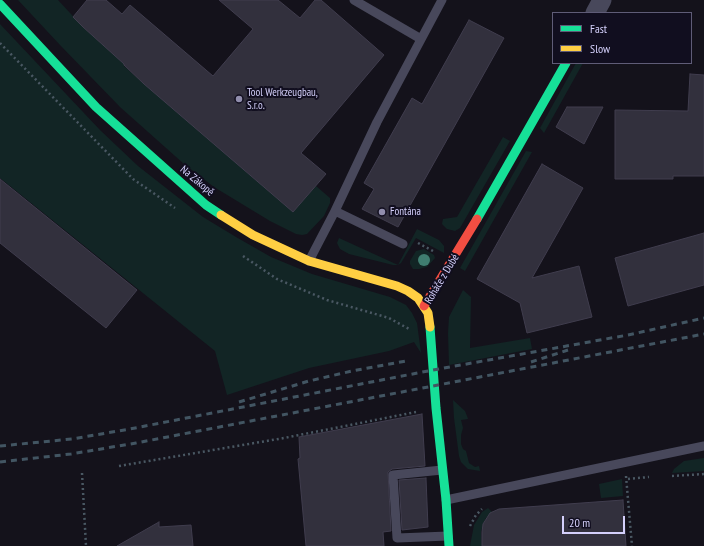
<!DOCTYPE html>
<html>
<head>
<meta charset="utf-8">
<style>
	body { margin:0 }
	#map { position:relative; width:704px; height:546px; overflow:hidden; background:#14121b; font-family:"PT Sans Narrow",sans-serif }
	canvas { display:block }
	.legend { position:absolute; left:552px; top:12px; width:140px; height:52px; box-sizing:border-box; background:#110e1f; border:1px solid #5f5c77; margin:0; padding:5px 7px; list-style:none; font-size:12px; color:#d4d0fb }
	.legend li { display:flex; align-items:center; gap:8px; height:20px }
	.legend b { width:20px; border:1px solid #5f5c77 }
	.scale { position:absolute; left:562px; top:516px; width:63px; height:18px; box-sizing:border-box; border:2px solid #d4d0fb; border-top:0; padding-left:5px; font-size:12px; line-height:14px; white-space:nowrap; color:#d4d0fb; -webkit-text-stroke:3px #110e1f; paint-order:stroke }
</style>
</head>
<body>
<div id="map">
<canvas width="704" height="546"></canvas>
<ul class="legend">
<li><b style="height:5px;background:#16e098"></b>Fast</li>
<li><b style="height:5px;background:#ffcf43"></b>Slow</li>
</ul>
<div class="scale">20 m</div>
</div>
<script>
const ctx = document.querySelector('canvas').getContext('2d');
ctx.lineJoin = 'round';
function fillPath(path, color) { ctx.fillStyle = color; ctx.fill(path, 'evenodd'); }
const shape = rows => new Path2D(rows.map(r => 'M' + r).join(''));
function stroke(path, color, width, dash) { ctx.strokeStyle = color; ctx.lineWidth = width; ctx.lineCap = dash ? 'butt' : 'round'; ctx.setLineDash(dash || []); ctx.stroke(path); }
function drawText(font, color, halo, rows, align = 'center') {
  ctx.font = font + ' "PT Sans Narrow",sans-serif'; ctx.lineWidth = 4; ctx.setLineDash([]); ctx.textBaseline = 'middle'; ctx.strokeStyle = halo; ctx.fillStyle = color; for (const [text, x, y, turn = 0] of rows) {
    ctx.save(); ctx.translate(x, y); ctx.rotate((+turn || 0) * Math.PI / 180); ctx.textAlign = isNaN(turn) ? turn : align; if (halo) ctx.strokeText(text, 0, 0); ctx.fillText(text, 0, 0); ctx.restore();
  }
}
fillPath(shape([
	[18,0,58,0,83,27,124,64,124,66,144,84,293,212,316,186,330,198,330,203,324,216,307,234,302,235,296,234,270,221,214,187,184,164,120,107,60,45],
	[0,24,100,130,138,166,203,217,236,237,271,257,312,274,390,297,406,305,412,313,417,323,421,353,414,342,389,351,309,368,227,395,215,351,0,178],
	[576,63,583,63,544,133,540,128],
	[503,137,510,141,460,228,455,231,447,229,442,224,443,219,457,217],
	[526,151,532,152,465,271,460,268],
	[417,229,439,240,444,246,444,253,416,238,401,263,398,265,393,265,349,254,340,249,337,243,339,238,398,265],
	[424,249,434,255,435,258,427,267,419,269,413,269,410,264,410,261,416,251],
	[463,290,471,297,470,348,530,338,532,349,449,365,448,333,449,317],
	[453,400,465,411,467,416,468,419,461,420,463,428,461,435,461,444,463,449,466,451,469,463,475,467,479,466,480,471,468,469,461,462,459,456,454,418],
	[704,458,704,471,672,473,674,469,684,461],
	[622,479,623,496,601,498,599,484],
	[488,508,492,512,486,518,483,524,481,532,482,546,470,546,474,525,482,512]
]), '#122525');
const building = shape([
	[87,0,106,0,122,14,130,5,213,76,253,29,219,0,278,0,300,18,315,0,321,0,384,55,301,153,326,174,293,212,144,84,124,65,124,64,83,27,73,17,87,0],
	[469,20,504,38,398,227,362,209,374,189,364,183,412,98,422,104,469,20],
	[690,74,704,75,704,176,673,176,673,179,615,179,615,110,688,111,690,74],
	[567,107,603,107,584,144,556,127,567,107],
	[542,164,583,188,532,278,579,266,592,317,527,333,520,303,477,279,542,164],
	[0,179,137,290,106,328,0,243,0,179],
	[704,233,704,285,628,306,615,258,704,233],
	[422,414,425,466,392,469,388,472,391,531,383,532,384,546,306,546,298,459,300,458,299,437,422,414],
	[426,478,428,527,402,530,399,480,426,478],
	[623,500,626,546,482,546,482,532,483,524,490,513,499,509,623,500],
	[159,522,159,527,191,525,193,546,117,546,159,522]
]);
fillPath(building, '#32303d');
stroke(building, '#403d4e', 1);
stroke(shape([
	[0,43,133,179,175,208],
	[418,243,433,251],
	[243,256,277,279,327,300,389,318,409,329],
	[119,466,284,438,416,412],
	[82,473,86,546],
	[626,476,632,546],
	[672,476,704,474],
	[628,479,649,477],
	[470,526,476,515,482,509]
]), '#4a5863', 2.5, [2, 3]);
stroke(shape([
	[354,0,421,39],
	[335,211,377,122,442,0],
	[309,261,335,211,403,244],
	[442,470,393,475,397,538,448,536],
	[446,500,704,446]
]), '#48485b', 9);
stroke(shape([
	[595,13,602,0]
]), '#48485b', 19);
stroke(shape([
	[0,4,96,107,206,205,221,215],
	[477,219,566,63],
	[430,327,436,408,446,500,449,546]
]), '#16e098', 9);
stroke(shape([
	[221,215,253,235,309,261,397,286,408,291,418,298,428,313,430,327]
]), '#ffcf43', 9);
stroke(shape([
	[424,306,477,219]
]), '#f24e42', 9);
stroke(shape([
	[531,362,568,350],
	[239,402,309,381,352,371,406,361],
	[0,446,72,439,130,429,433,370,628,335,704,318],
	[0,462,71,454,136,443,704,334]
]), '#425562', 3, [6, 5]);
ctx.fillStyle = '#3f7d70';
for (const [x, y] of [
	[424,260]
]) { ctx.beginPath(); ctx.arc(x, y, 6, 0, 2 * Math.PI); ctx.fill(); }
for (const [x, y, r, color] of [
	[239,99,4,"#918ead"],
	[382,212,4,"#918ead"]
]) { const dot = new Path2D(); dot.arc(x, y, r, 0, 2 * Math.PI); ctx.fillStyle = color; ctx.fill(dot); stroke(dot, '#110e1f', 1.5); }
drawText('11px', '#d4d0fb', '#110e1f', [
	["Tool Werkzeugbau,",247,93],
	["S.r.o.",247,106],
	["Fontána",390,212]
], 'left');
drawText('11px', '#d4d0fb', '#110e1f', [
	["Na Zákopě",197,181,40],
	["Roháče z Dubé",442,279,-59]
]);
</script>
</body>
</html>
